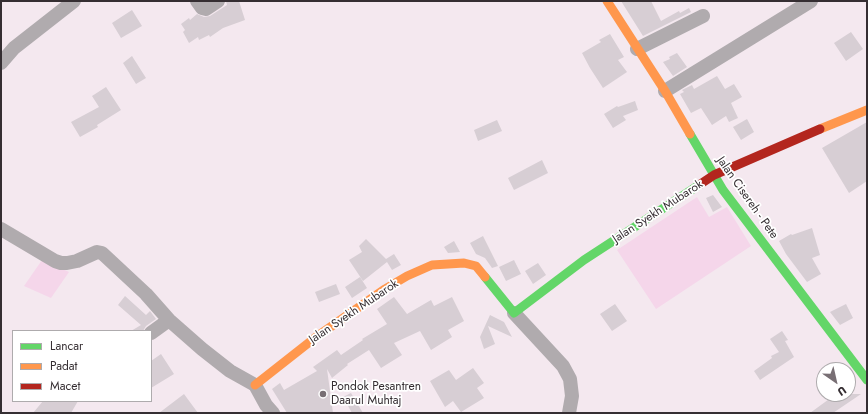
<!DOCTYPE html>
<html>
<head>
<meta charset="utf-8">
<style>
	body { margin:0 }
	#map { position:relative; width:868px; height:414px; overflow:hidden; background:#f4e8ef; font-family:Jost,sans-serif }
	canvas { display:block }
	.frame { position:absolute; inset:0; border:2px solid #352e32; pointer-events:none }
	.legend { position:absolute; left:12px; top:330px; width:140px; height:72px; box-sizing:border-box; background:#fff; border:1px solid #aeabad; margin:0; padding:5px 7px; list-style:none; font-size:12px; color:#352e32 }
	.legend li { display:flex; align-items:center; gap:8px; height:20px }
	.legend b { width:20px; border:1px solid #aeabad }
	.north { position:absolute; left:816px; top:362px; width:40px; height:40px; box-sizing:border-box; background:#fff; border:1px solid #aeabad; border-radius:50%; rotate:146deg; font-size:11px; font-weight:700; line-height:16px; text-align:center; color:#352e32 }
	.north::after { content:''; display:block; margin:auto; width:14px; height:18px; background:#786f74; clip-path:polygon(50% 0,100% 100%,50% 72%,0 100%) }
</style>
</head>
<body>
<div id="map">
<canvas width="868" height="414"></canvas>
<div class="frame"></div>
<ul class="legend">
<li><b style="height:5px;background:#63d668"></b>Lancar</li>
<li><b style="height:5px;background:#ff974d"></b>Padat</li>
<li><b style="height:5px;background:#b3261e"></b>Macet</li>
</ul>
<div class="north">U</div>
</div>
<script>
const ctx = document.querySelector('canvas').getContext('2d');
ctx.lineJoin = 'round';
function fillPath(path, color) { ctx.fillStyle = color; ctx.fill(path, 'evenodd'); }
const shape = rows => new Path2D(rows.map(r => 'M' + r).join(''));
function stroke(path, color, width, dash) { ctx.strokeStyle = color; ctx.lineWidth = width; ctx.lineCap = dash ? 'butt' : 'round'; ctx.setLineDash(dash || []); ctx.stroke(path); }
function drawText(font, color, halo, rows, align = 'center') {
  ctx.font = font + ' Jost,sans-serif'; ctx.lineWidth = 3.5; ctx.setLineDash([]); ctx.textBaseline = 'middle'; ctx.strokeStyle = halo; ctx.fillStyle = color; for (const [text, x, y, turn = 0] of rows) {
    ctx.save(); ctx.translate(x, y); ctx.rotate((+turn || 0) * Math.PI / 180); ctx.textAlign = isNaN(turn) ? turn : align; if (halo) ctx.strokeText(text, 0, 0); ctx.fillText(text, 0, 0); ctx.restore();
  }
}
fillPath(shape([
	[697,197,709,217,727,207,751,246,656,309,617,250],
	[42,260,69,272,51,298,24,286]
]), '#f5d6ea');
fillPath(shape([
	[226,1,239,1,245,20,223,28,210,37,209,35,199,40,198,37,189,43,183,32,185,30,181,24,189,18,190,20,197,14,204,17,210,16,227,5],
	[621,1,651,1,661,21,679,11,680,13,689,8,691,12,643,36],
	[132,10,142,26,121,38,112,23],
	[851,32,863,49,846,61,834,43],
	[610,34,624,57,618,60,627,72,603,88,590,68,582,53,601,42,599,40],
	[677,53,687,67,673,76,663,62,670,59,669,57],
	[132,56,146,78,136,84,123,63],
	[717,76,725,89,734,84,742,97,731,103,738,118,729,122,726,116,712,125,701,108,691,113,680,94,684,92,682,90,692,85,694,89],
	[106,87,121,110,97,125,98,127,80,137,71,122,99,107,92,96],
	[635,101,638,110,623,116,626,120,613,128,604,114,617,106,618,107],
	[747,119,754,132,741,140,733,127],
	[497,120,502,131,478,141,474,130],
	[867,122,867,181,849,193,822,148],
	[542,160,548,173,514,190,508,178],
	[713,195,722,207,713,212,706,198],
	[812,228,820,255,812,258,821,274,807,282,786,254,779,241,791,234,792,235],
	[483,236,498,266,492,268,485,258,476,254,470,243],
	[366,239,386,259,394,254,401,265,392,270,387,262,363,281,349,260,362,252,359,246],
	[454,241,460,252,448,253,444,247],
	[514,260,521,274,506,281,499,267],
	[538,263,546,275,533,284,525,271],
	[360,277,367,288,352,298,345,287],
	[336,284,340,294,319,302,315,292],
	[125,296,146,315,150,311,156,319,146,326,143,331,131,331,141,325,118,305],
	[394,297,407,314,431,300,434,306,452,297,464,321,448,330,452,337,431,350,420,331,394,343,402,355,381,368,369,350,347,364,348,365,332,378,327,369,333,413,287,413,272,389,280,383,284,390,317,371,313,367,337,350,341,355,363,340,362,339,387,324,377,309],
	[615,304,627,321,612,331,600,314],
	[846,304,853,318,840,325,830,312],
	[490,315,504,322,512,337,488,326,495,344,484,349,480,337],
	[782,331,788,340,785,341,794,357,760,380,754,371,772,358,771,356,779,352,770,339],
	[161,354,174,374,151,388,151,361],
	[473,368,484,383,477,388,484,398,461,412,453,401,445,407,430,381,449,370,456,380],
	[351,393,363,413,352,413,343,397],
	[184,394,198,413,159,413],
	[836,394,861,394,833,413,810,413],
	[43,401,78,401,71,413,33,413]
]), '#d7ced4');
stroke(shape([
	[197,1,202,8,206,9,218,1],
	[637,49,703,16],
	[1,63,14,48,74,1],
	[665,91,811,1],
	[1,229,55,261,61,263,67,263,77,261,97,252,102,253,146,294,169,320,202,349,230,371,255,385,266,405,273,413],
	[514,313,563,366,570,379,572,396,569,413],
	[151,333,169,320]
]), '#b0abae', 14);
stroke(shape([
	[690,134,723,190,867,380],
	[485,277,514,313,584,260,699,185]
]), '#63d668', 9);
stroke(shape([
	[607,1,665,91,690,134],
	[820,129,867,110],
	[255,385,316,337,385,289,407,276,432,265,464,263,476,266,485,277]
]), '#ff974d', 9);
stroke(shape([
	[699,185,714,175,820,129]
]), '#b3261e', 9);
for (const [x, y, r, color] of [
	[323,394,4,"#786f74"]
]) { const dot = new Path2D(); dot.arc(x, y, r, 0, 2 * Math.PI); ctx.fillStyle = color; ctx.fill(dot); stroke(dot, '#fff', 1.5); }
drawText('12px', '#352e32', '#fff', [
	["Jalan Cisereh - Pete",747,198,55],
	["Jalan Syekh Mubarok",658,212,-33],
	["Jalan Syekh Mubarok",354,312,-34]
]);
drawText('12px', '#352e32', '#fff', [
	["Pondok Pesantren",331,387],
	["Daarul Muhtaj",331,401]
], 'left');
</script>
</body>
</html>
